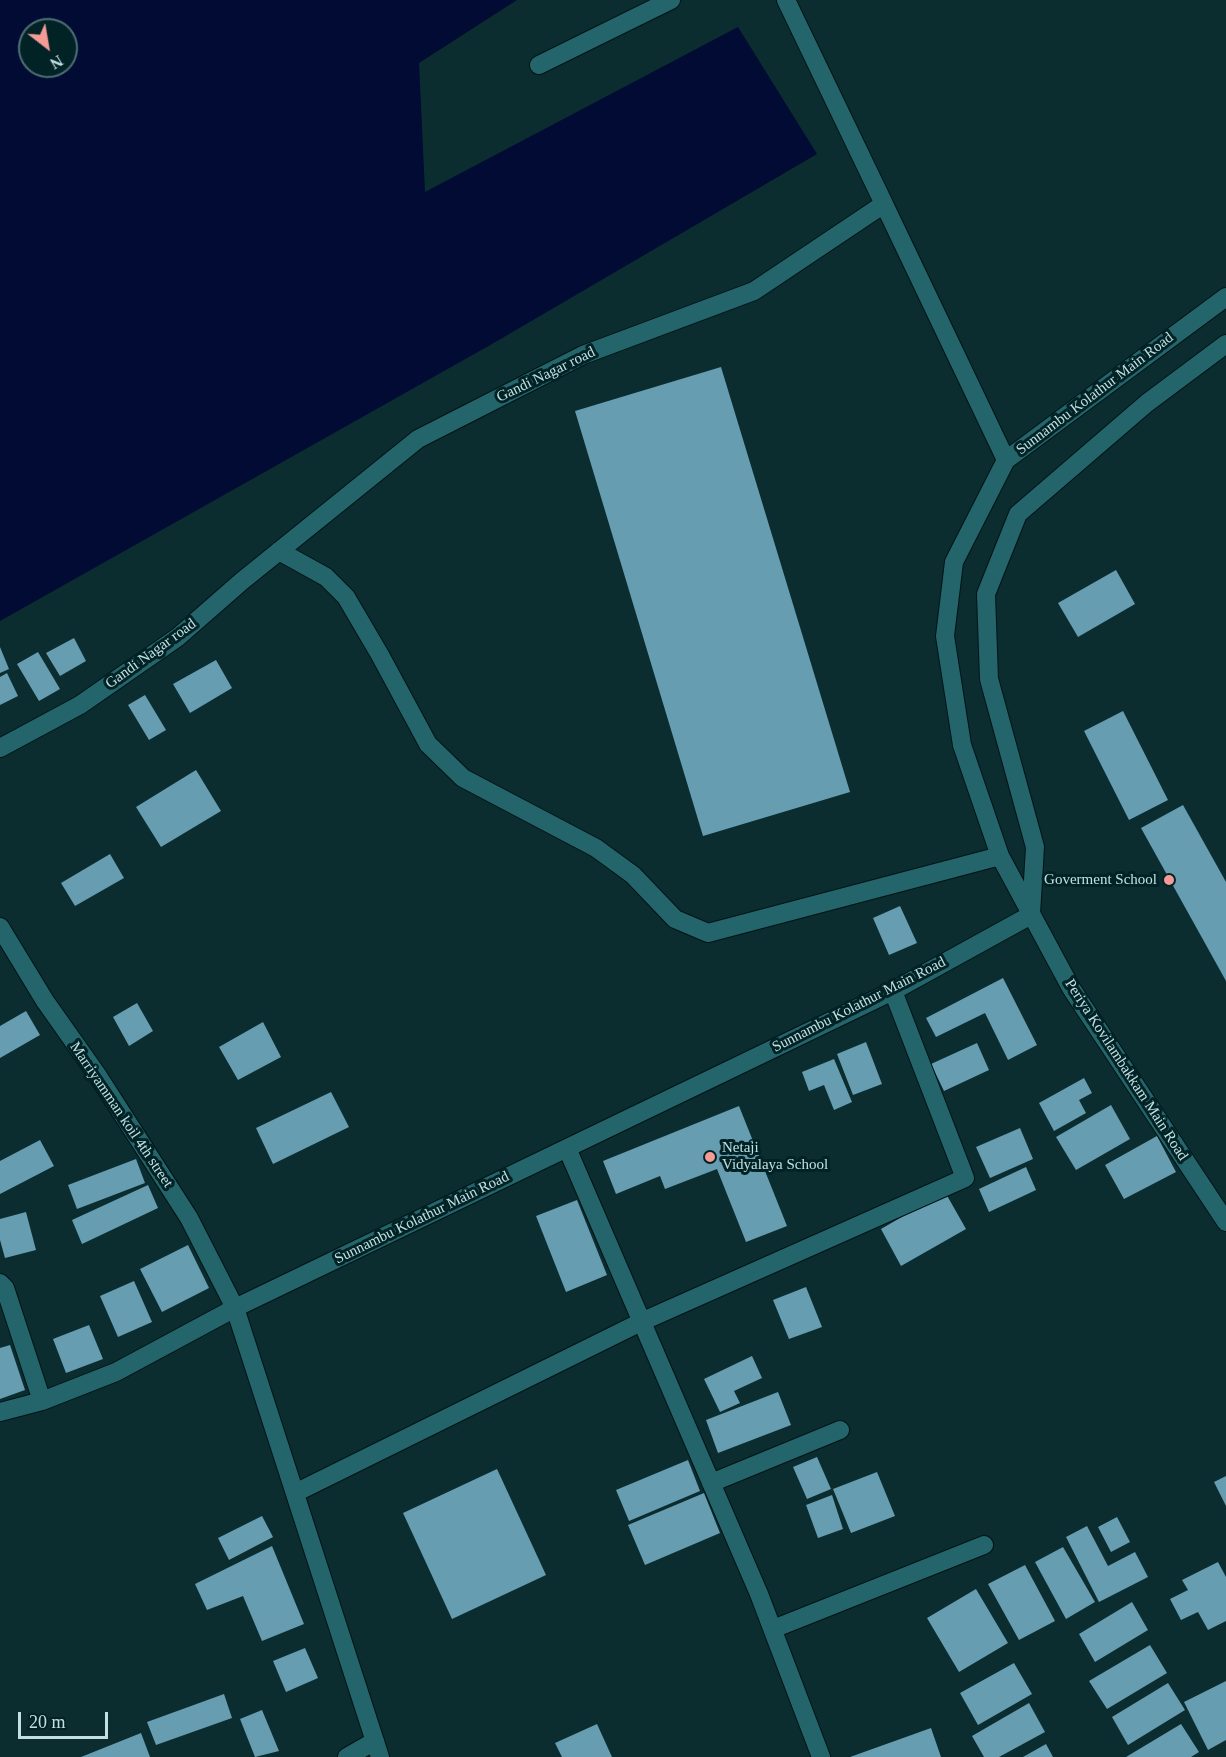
<!DOCTYPE html>
<html>
<head>
<meta charset="utf-8">
<style>
	body { margin:0 }
	#map { position:relative; width:1226px; height:1757px; overflow:hidden; background:#0b2d30; font-family:"Times New Roman",serif }
	canvas { display:block }
	.north { position:absolute; left:18px; top:18px; width:60px; height:60px; box-sizing:border-box; background:#012326; border:2px solid #4e6f72; border-radius:50%; rotate:149deg; font-size:16px; font-weight:700; line-height:24px; text-align:center; color:#c1e0e3 }
	.north::after { content:''; display:block; margin:auto; width:21px; height:27px; background:#f59b96; clip-path:polygon(50% 0,100% 100%,50% 72%,0 100%) }
	.scale { position:absolute; left:18px; top:1712px; width:90px; height:27px; box-sizing:border-box; border:3px solid #c1e0e3; border-top:0; padding-left:8px; font-size:18px; line-height:21px; white-space:nowrap; color:#c1e0e3; -webkit-text-stroke:4px #012326; paint-order:stroke }
</style>
</head>
<body>
<div id="map">
<canvas width="1226" height="1757"></canvas>
<div class="north">N</div>
<div class="scale">20 m</div>
</div>
<script>
const ctx = document.querySelector('canvas').getContext('2d');
ctx.lineJoin = 'round';
function fillPath(path, color) { ctx.fillStyle = color; ctx.fill(path, 'evenodd'); }
const shape = rows => new Path2D(rows.map(r => 'M' + r).join(''));
function stroke(path, color, width, dash) { ctx.strokeStyle = color; ctx.lineWidth = width; ctx.lineCap = dash ? 'butt' : 'round'; ctx.setLineDash(dash || []); ctx.stroke(path); }
function drawText(font, color, halo, rows, align = 'center') {
  ctx.font = font + ' "Times New Roman",serif'; ctx.lineWidth = 6; ctx.setLineDash([]); ctx.textBaseline = 'middle'; ctx.strokeStyle = halo; ctx.fillStyle = color; for (const [text, x, y, turn = 0] of rows) {
    ctx.save(); ctx.translate(x, y); ctx.rotate((+turn || 0) * Math.PI / 180); ctx.textAlign = isNaN(turn) ? turn : align; if (halo) ctx.strokeText(text, 0, 0); ctx.fillText(text, 0, 0); ctx.restore();
  }
}
fillPath(shape([
	[0,0,517,0,419,63,425,192,738,27,817,154,492,344,0,621],
	[30,30,66,30,66,66,30,66]
]), '#010b34');
fillPath(shape([
	[721,367,850,792,703,836,575,411],
	[1116,570,1135,604,1078,637,1058,603],
	[74,638,86,661,60,676,46,653],
	[0,647,9,669,0,673],
	[38,652,60,689,39,701,17,664],
	[216,660,232,688,190,713,173,684],
	[7,673,18,696,0,705,0,677],
	[145,695,166,730,149,740,128,705],
	[1123,711,1168,800,1129,820,1084,731],
	[196,770,221,811,161,847,136,807],
	[1183,805,1226,882,1226,981,1141,828],
	[110,854,124,878,75,906,61,883],
	[900,906,917,943,889,955,873,918],
	[1003,978,1037,1045,1008,1060,985,1013,936,1037,926,1018],
	[137,1003,153,1031,129,1046,113,1017],
	[26,1011,40,1035,0,1058,0,1026],
	[263,1022,281,1057,238,1080,219,1047],
	[866,1042,882,1084,853,1095,837,1054],
	[977,1043,989,1070,944,1091,931,1064],
	[834,1059,852,1102,834,1110,824,1085,809,1091,802,1072],
	[1084,1078,1092,1093,1079,1100,1086,1113,1054,1131,1039,1103],
	[331,1092,349,1127,273,1164,256,1128],
	[1111,1105,1130,1139,1076,1170,1056,1137],
	[739,1106,787,1226,746,1242,717,1169,665,1189,660,1176,616,1194,603,1161],
	[1020,1128,1033,1159,990,1178,976,1147],
	[1157,1136,1176,1172,1124,1199,1105,1165],
	[40,1140,54,1166,0,1194,0,1161],
	[136,1159,145,1183,77,1209,68,1185],
	[1026,1167,1036,1190,989,1212,979,1189],
	[148,1185,158,1208,82,1244,72,1220],
	[945,1192,966,1229,901,1266,881,1229],
	[577,1200,607,1275,566,1292,536,1216],
	[26,1212,36,1250,5,1258,0,1240,0,1219],
	[188,1245,209,1288,162,1312,140,1269],
	[134,1281,152,1322,118,1337,100,1296],
	[806,1287,822,1327,789,1339,773,1300],
	[89,1325,103,1359,66,1373,53,1339],
	[10,1345,25,1390,0,1399,0,1348],
	[752,1356,762,1378,734,1391,740,1403,720,1412,704,1379],
	[778,1392,791,1425,718,1453,706,1420],
	[817,1457,831,1489,807,1499,793,1467],
	[688,1460,700,1491,629,1521,616,1490],
	[497,1469,546,1575,452,1619,403,1513],
	[877,1472,895,1516,851,1533,833,1489],
	[1226,1476,1226,1506,1214,1482],
	[704,1493,720,1533,645,1565,628,1525],
	[832,1495,843,1529,818,1538,806,1505],
	[262,1516,273,1537,229,1560,218,1538],
	[1117,1517,1130,1542,1111,1552,1098,1527],
	[1087,1526,1108,1566,1135,1552,1148,1577,1099,1602,1066,1537],
	[272,1546,304,1624,262,1641,243,1596,207,1610,195,1584],
	[1063,1547,1095,1602,1066,1619,1035,1562],
	[1218,1562,1226,1577,1226,1621,1208,1630,1198,1612,1181,1620,1170,1599,1188,1590,1182,1580],
	[1025,1565,1055,1621,1019,1640,988,1584],
	[976,1589,1008,1643,959,1672,927,1618],
	[1132,1602,1148,1630,1095,1662,1079,1634],
	[1150,1645,1167,1673,1107,1709,1089,1681],
	[305,1648,318,1678,286,1692,273,1661],
	[1014,1663,1032,1694,978,1725,960,1693],
	[1226,1681,1226,1740,1208,1750,1184,1702],
	[1168,1683,1185,1710,1128,1745,1112,1717],
	[224,1694,232,1718,156,1745,147,1722],
	[1029,1703,1045,1732,999,1757,984,1757,972,1736],
	[262,1710,279,1751,255,1757,240,1719],
	[597,1724,612,1757,562,1757,555,1743],
	[1181,1724,1199,1752,1191,1757,1126,1757],
	[931,1728,941,1757,850,1757],
	[141,1733,150,1757,81,1757],
	[1046,1744,1053,1757,1023,1757]
]), '#669db1');
const minor = shape([
	[786,0,884,204],
	[539,65,671,0],
	[1226,297,1006,460,954,562,945,636,962,745,1000,856,1071,988,1226,1222],
	[279,551,326,577,346,597,380,655,428,744,463,778,596,848,633,875,675,919,708,933,1000,856],
	[0,748,80,705,178,637,242,581,418,439,583,355,754,291,884,204,1006,460],
	[1031,914,1035,847,989,679,986,594,1018,514,1147,403,1226,344],
	[0,927,45,1001,98,1076,189,1218,235,1308,116,1372,42,1401,0,1412],
	[567,1148,759,1594,821,1757],
	[0,1283,5,1288,42,1401],
	[711,1483,840,1430],
	[295,1493,641,1322,965,1178,893,991],
	[773,1629,984,1545],
	[347,1757,375,1741],
	[380,1757,235,1308,893,991,1031,915]
]);
stroke(minor, '#021416', 20);
stroke(minor, '#24656b', 18);
for (const [x, y, r, color] of [
	[1169,880,6,"#f59b96"],
	[710,1157,6,"#f59b96"]
]) { const dot = new Path2D(); dot.arc(x, y, r, 0, 2 * Math.PI); ctx.fillStyle = color; ctx.fill(dot); stroke(dot, '#012326', 2); }
drawText('15px', '#c1e0e3', '#012326', [
	["Gandi Nagar road",546,375,-26],
	["Sunnambu Kolathur Main Road",1095,394,-37],
	["Gandi Nagar road",151,654,-36],
	["Sunnambu Kolathur Main Road",859,1005,-27],
	["Periya Kovilambakkam Main Road",1126,1070,57],
	["Marriyamman koil 4th street",121,1115,56],
	["Sunnambu Kolathur Main Road",422,1218,-26]
]);
drawText('15px', '#c1e0e3', '#012326', [
	["Goverment School",1157,880],
	["Netaji",722,1148,"left"],
	["Vidyalaya School",722,1165,"left"]
], 'right');
</script>
</body>
</html>
